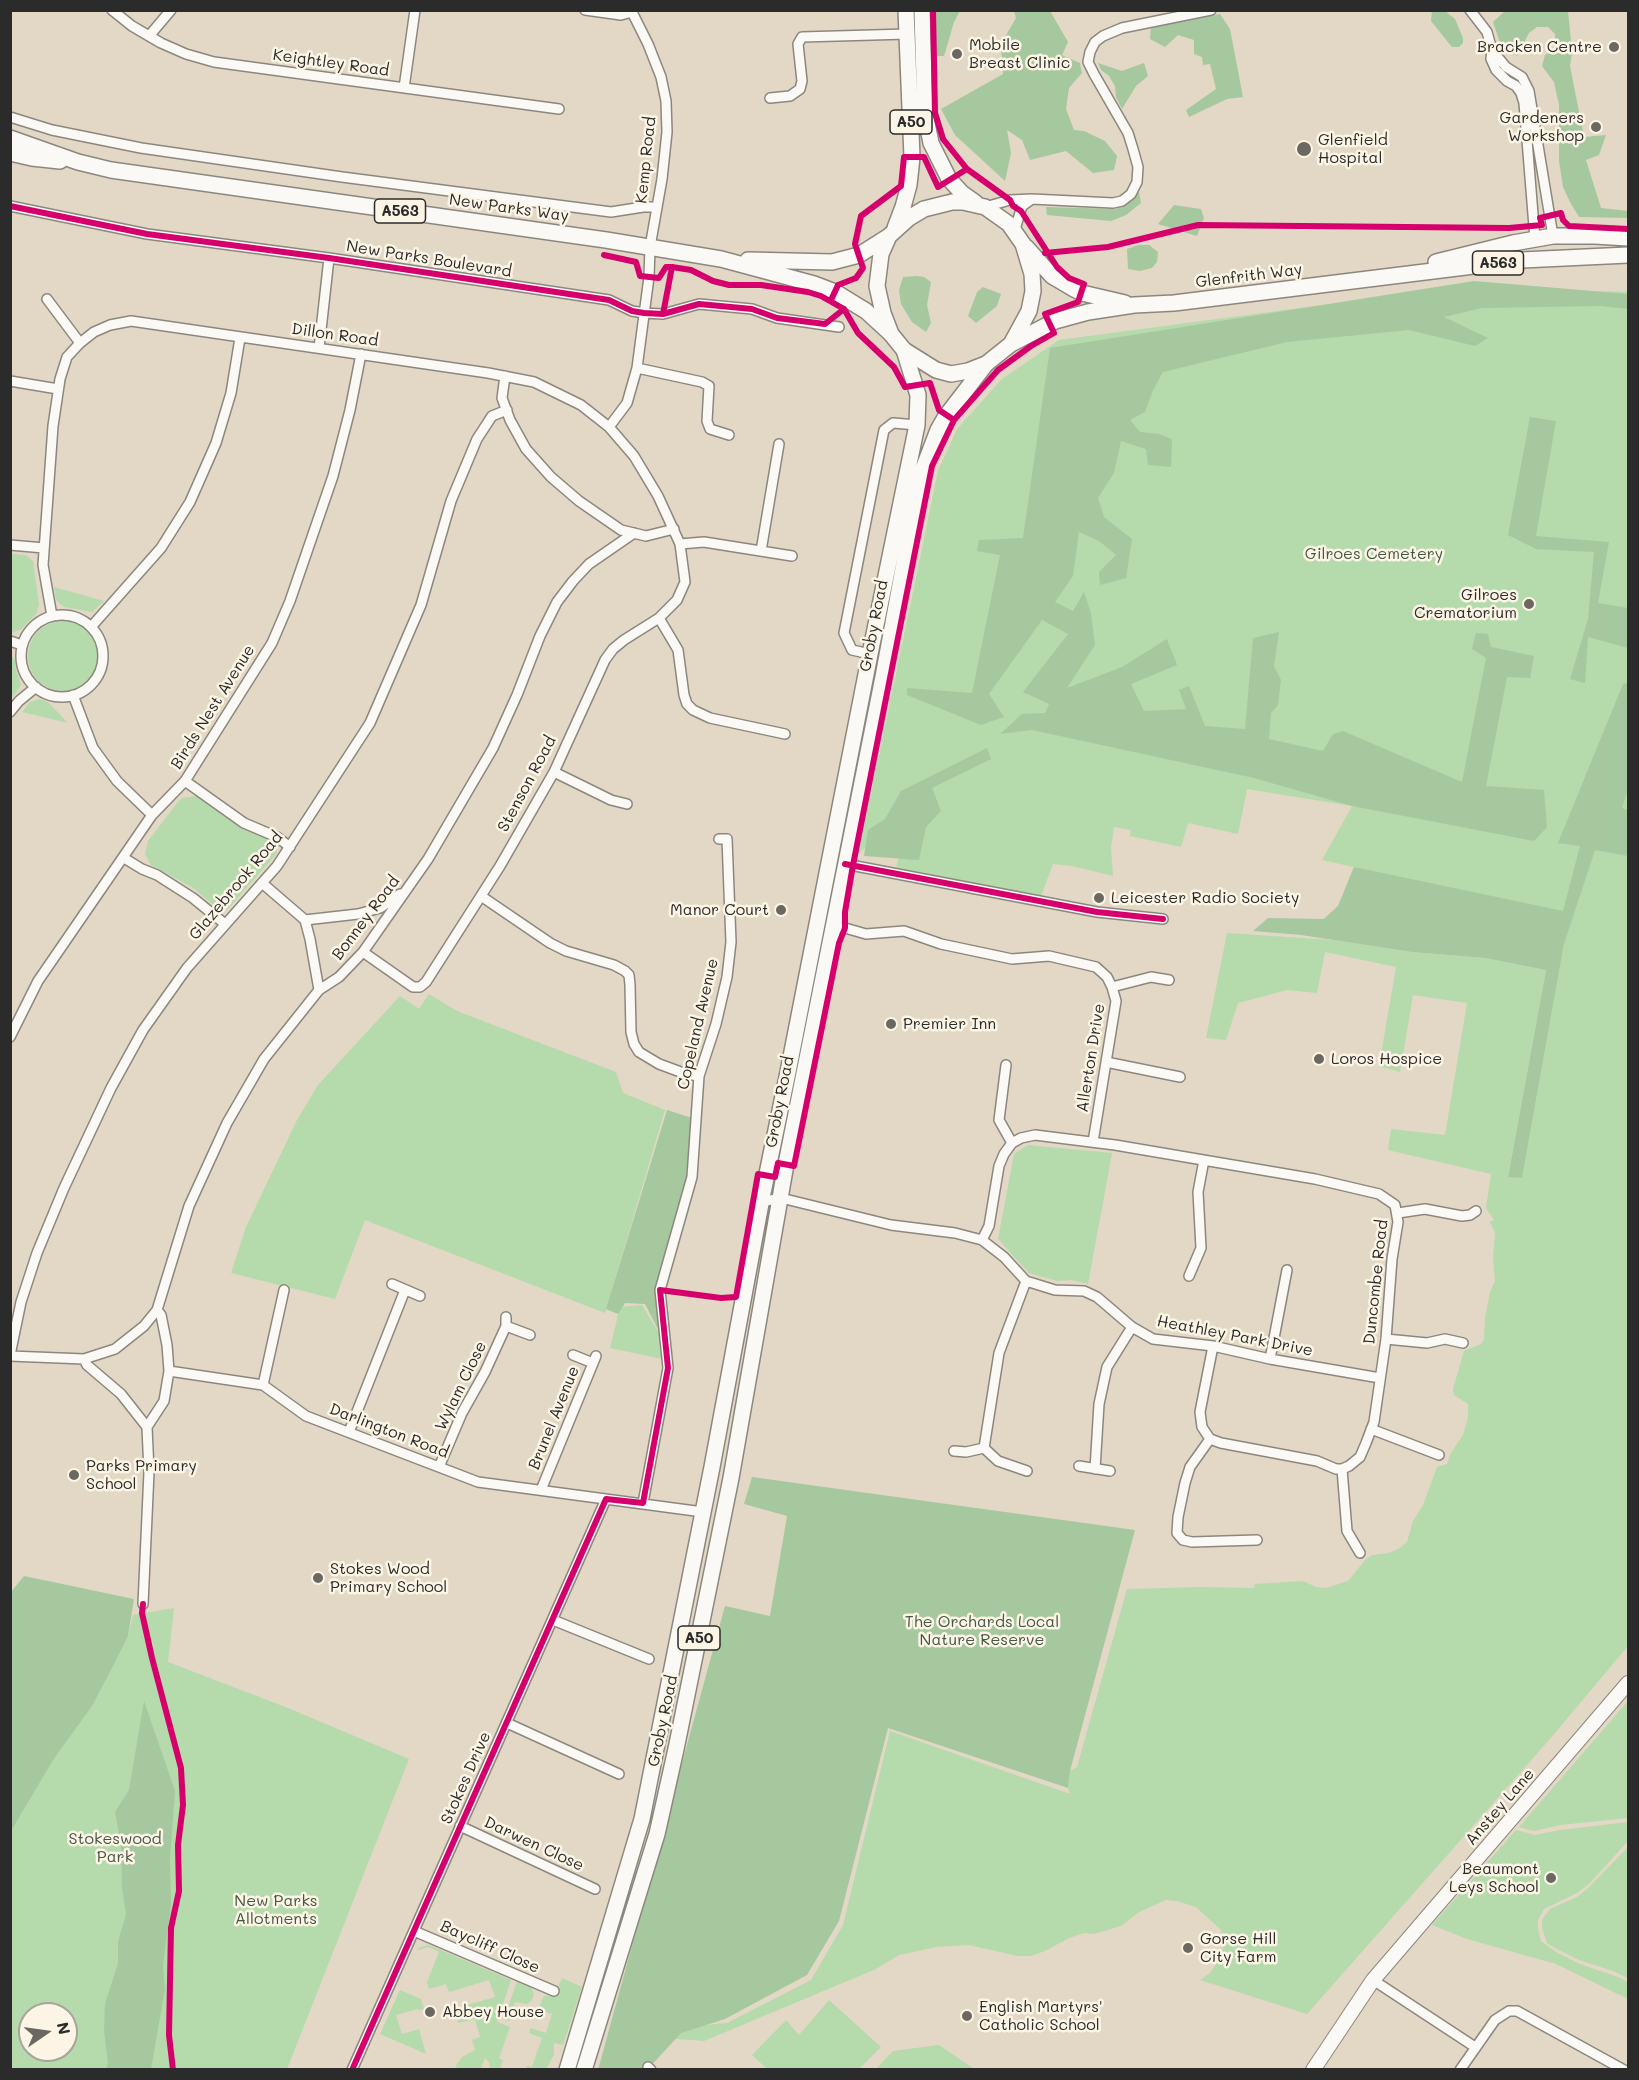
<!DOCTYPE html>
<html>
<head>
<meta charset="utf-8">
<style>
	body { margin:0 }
	#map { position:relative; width:1639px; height:2080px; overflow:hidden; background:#e2d8c5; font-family:Mali,sans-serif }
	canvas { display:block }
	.frame { position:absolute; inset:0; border:12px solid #2b2b2b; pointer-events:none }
	.north { position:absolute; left:18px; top:2002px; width:60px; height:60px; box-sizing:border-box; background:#fcf5e5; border:2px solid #a8a49b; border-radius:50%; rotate:77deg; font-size:16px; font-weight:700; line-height:24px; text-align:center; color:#2b2b2b }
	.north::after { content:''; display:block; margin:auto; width:21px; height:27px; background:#6b6861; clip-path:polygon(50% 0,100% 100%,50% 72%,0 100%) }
</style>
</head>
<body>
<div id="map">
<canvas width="1639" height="2080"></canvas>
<div class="frame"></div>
<div class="north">N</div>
</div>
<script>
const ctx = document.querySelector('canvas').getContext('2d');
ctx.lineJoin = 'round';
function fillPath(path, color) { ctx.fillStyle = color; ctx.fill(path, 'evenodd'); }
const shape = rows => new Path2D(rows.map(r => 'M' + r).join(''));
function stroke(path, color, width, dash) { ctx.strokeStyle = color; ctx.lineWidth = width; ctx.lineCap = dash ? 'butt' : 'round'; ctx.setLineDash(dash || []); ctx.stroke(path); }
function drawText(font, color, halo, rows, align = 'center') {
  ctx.font = font + ' Mali,sans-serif'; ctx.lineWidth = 5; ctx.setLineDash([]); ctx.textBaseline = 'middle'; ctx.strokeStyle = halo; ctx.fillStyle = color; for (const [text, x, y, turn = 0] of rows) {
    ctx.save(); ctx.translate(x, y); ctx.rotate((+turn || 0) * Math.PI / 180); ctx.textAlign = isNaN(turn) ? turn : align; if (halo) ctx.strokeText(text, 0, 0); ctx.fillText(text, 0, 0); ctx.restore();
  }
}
fillPath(shape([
	[1458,287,1628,292,1628,1646,1549,1740,1307,2014,1200,1980,1210,1973,1219,1960,1224,1945,1221,1930,1196,1907,1177,1901,1166,1900,1139,1912,1121,1926,1094,1934,1084,1933,1069,1938,1045,1951,1031,1956,1018,1956,969,1945,936,1947,899,1955,876,1969,704,2041,615,2034,727,2023,811,1980,843,1925,890,1731,1070,1794,1068,1788,1070,1771,1077,1767,1127,1589,1200,1587,1254,1588,1255,1584,1303,1581,1316,1587,1326,1588,1348,1581,1366,1559,1372,1555,1389,1553,1400,1548,1407,1542,1413,1521,1423,1505,1437,1467,1447,1464,1451,1453,1463,1435,1468,1418,1468,1404,1454,1395,1453,1389,1464,1351,1481,1344,1484,1339,1485,1317,1490,1292,1495,1281,1493,1257,1495,1233,1490,1222,1494,1220,1486,1208,1491,1174,1388,1150,1391,1129,1445,1135,1467,1003,1413,995,1400,1072,1379,1066,1396,967,1325,952,1317,993,1287,990,1238,1003,1226,1040,1206,1038,1227,933,1333,940,1412,952,1485,958,1546,970,1508,1176,1522,1178,1564,944,1324,919,1338,906,1354,867,1322,860,1352,806,1247,789,1238,834,1188,823,1181,847,1130,836,1131,830,1114,827,1111,848,1113,876,1072,866,1053,864,1041,896,896,869,906,823,859,852,938,471,957,429,1002,379,1059,340],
	[11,554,26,555,33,561,39,605,36,614,21,629,11,633],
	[54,587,104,601,92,612,64,607,56,600],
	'28 656a35 35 0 1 1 70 0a35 35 0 1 1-70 0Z',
	[10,653,15,660,16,670,21,685,13,697,11,688],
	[39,699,48,702,68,723,22,712,30,702],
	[196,796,232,822,269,840,276,848,277,853,228,909,217,908,192,887,151,865,145,854,148,841,178,802,182,798],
	[429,994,457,1011,616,1072,623,1093,665,1110,605,1313,365,1220,335,1299,231,1273,246,1227,297,1120,318,1085,400,996,419,1009],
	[1028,1145,1112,1153,1088,1284,1071,1280,1057,1281,1029,1273,998,1239,1014,1154],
	[642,1305,665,1343,667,1360,610,1348,620,1307],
	[174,1608,168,1662,288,1708,409,1759,287,2069,11,2069,10,1807,128,1636,133,1615],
	[30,2014,66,2014,66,2050,30,2050],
	[1628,1701,1628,1818,1560,1825,1534,1831,1519,1827],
	[1628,1822,1628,1841,1590,1883,1577,1893,1544,1909,1538,1920,1538,1929,1541,1941,1556,1952,1580,1964,1618,1977,1628,1982,1628,1999,1556,1964,1467,1939,1432,1925,1516,1830,1535,1835,1560,1830],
	[1628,1847,1628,1978,1613,1971,1579,1960,1557,1949,1547,1943,1542,1928,1542,1920,1550,1909,1577,1897,1586,1890],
	[429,1945,511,1980,497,2022,510,2027,499,2058,503,2060,500,2069,490,2069,489,2062,485,2058,481,2069,462,2069,455,2067,462,2057,475,2050,472,2040,480,2037,475,2019,458,2023,454,2009,495,1997,489,1980,449,1992,446,1984,429,1989,427,1982,439,1952,429,1947,417,1950,418,1948],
	[562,1978,582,1987,563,2045,554,2043,554,2055,546,2069,526,2070,527,2066,532,2067,542,2038,529,2033,531,2028,546,2033,552,2014,543,2011,540,2005,544,1996,554,1995],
	[517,1981,531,1986,534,1995,531,2001,527,2004,515,2002,509,2021,504,2019],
	[400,1990,421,1999,424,2009,418,2010,417,2009,396,2015,402,2034,419,2029,426,2054,380,2034],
	[829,2000,881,2047,859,2069,767,2069,752,2055,786,2020,799,2035],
	[939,2045,974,2069,876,2069,893,2051]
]), '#b5daac');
fillPath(shape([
	[1432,10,1445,11,1455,19,1463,38,1463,43,1459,47,1452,47,1431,21],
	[935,11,960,11,954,22,944,56,935,56],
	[1014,11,1050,11,1068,42,1062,55,1080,63,1082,73,1069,88,1066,109,1074,130,1084,131,1105,141,1117,156,1114,170,1093,173,1066,151,1030,160,1022,140,1007,130,1011,153,1005,181,955,135,941,109,1003,74,1001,44,1016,18],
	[1505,11,1568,11,1572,52,1570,66,1584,137,1606,135,1599,155,1586,160,1601,208,1628,211,1628,218,1579,217,1571,204,1563,187,1559,161,1559,105,1554,82,1542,66,1545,55,1555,49,1555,34,1548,27,1537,27,1529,33,1517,56,1501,46,1493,22],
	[1220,14,1230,29,1243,97,1227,99,1189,117,1186,110,1216,89,1210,64,1203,65,1202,57,1194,54,1194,40,1178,35,1165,47,1150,39,1151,27],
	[1098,63,1122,71,1144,63,1148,76,1136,86,1122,109,1116,97,1115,86,1109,76,1101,70],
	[1139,192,1141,203,1126,215,1111,221,1047,215,1046,207,1116,209],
	[1174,205,1201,209,1204,218,1197,236,1158,224],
	[1138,245,1149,245,1158,252,1157,262,1152,268,1140,271,1128,269,1127,249],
	[917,276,924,277,931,282,927,305,931,323,926,332,912,322,901,304,899,290,903,277],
	[1474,281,1628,294,1628,309,1601,306,1482,308,1444,317,1488,338,1475,346,1409,330,1287,342,1163,372,1153,390,1145,412,1130,420,1140,432,1159,434,1172,439,1171,467,1148,465,1146,449,1121,441,1114,473,1098,498,1104,517,1132,539,1126,578,1100,585,1099,572,1116,555,1099,541,1079,532,1073,576,1055,602,1073,611,1084,592,1091,613,1095,645,1067,688,1122,667,1167,639,1177,665,1131,684,1144,711,1186,709,1179,690,1189,686,1205,726,1245,729,1253,638,1279,632,1274,666,1281,680,1278,705,1271,713,1269,739,1323,751,1333,734,1343,731,1462,782,1486,658,1472,649,1476,633,1488,634,1491,647,1534,656,1530,678,1507,677,1486,786,1544,790,1547,827,1534,841,1352,806,1254,778,1032,730,1000,734,1022,714,1045,713,1049,704,1023,692,1068,634,1042,620,989,694,1004,717,981,725,907,695,907,688,972,693,1000,555,977,551,979,540,1023,538,1050,348],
	[983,287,1001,294,997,306,976,323,968,316,977,292],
	[1530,417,1556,421,1536,536,1609,542,1598,603,1628,608,1628,648,1588,637,1585,683,1570,679,1588,619,1594,552,1536,549,1508,535],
	[1628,683,1628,789,1622,808,1628,810,1628,856,1595,850,1564,944,1522,1178,1508,1177,1546,970,1485,958,1412,952,1301,935,1253,931,1268,918,1324,919,1338,906,1354,867,1563,911,1580,846,1558,843,1623,684],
	[987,748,991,759,932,788,941,811,926,827,919,860,864,856,868,830,885,819,901,791],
	[667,1110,692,1118,694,1164,660,1288,665,1343,645,1304,625,1303,618,1314,606,1309],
	[752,1477,1135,1530,1070,1771,1068,1788,888,1728,839,1921,807,1975,725,2019,681,2033,648,2069,598,2070,725,1606,770,1616,787,1516,744,1504],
	[24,1576,134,1599,128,1636,115,1662,92,1706,53,1760,11,1831,11,1592],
	[144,1701,175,1791,170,1858,171,1904,163,1965,165,1989,151,2069,106,2069,108,2063,104,2031,105,2004,118,1963,118,1942,126,1914,122,1888,121,1844,115,1812,129,1790]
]), '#a6c89f');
const minor = shape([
	[112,10,132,26,161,43,186,54,214,62,559,109],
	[585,10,621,15,632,12],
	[1470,10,1487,32,1492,50,1506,67,1522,77,1529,91,1553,236],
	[149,36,171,10],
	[1492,50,1491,59,1496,70,1507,81,1516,86,1521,93,1524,103,1535,239],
	[404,88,415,10],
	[770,98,790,96,800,89,802,81,798,44,802,37,907,34],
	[10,117,52,130,141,148,342,177,611,212,643,207,656,207],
	[10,206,147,234,329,258,609,300,632,311,644,313,663,314,699,304,752,309,777,318,839,327],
	[985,207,1010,200,1032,199,1113,203,1122,201,1131,194,1137,182,1138,167,1133,149,1128,133,1094,74,1088,62,1090,52,1095,42,1103,36,1122,28,1211,10],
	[1016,233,1016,226,1022,206,1032,199],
	[47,299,80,343],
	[319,348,329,258],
	[637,368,702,382,709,386,707,421,710,429,729,435],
	[505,376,502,398,510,420,526,449,551,477,579,501,621,530,646,536,674,529],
	[10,381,58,389],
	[609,427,627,403,637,368,649,277,650,247,662,179,667,132,666,101,661,77,648,44,631,10],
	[10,545,44,548],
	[761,551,779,444],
	'21 656a41 41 0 1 1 82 0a41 41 0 1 1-82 0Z',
	[52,616,43,565,53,426,60,379,67,357,80,343,94,332,110,325,131,321,488,373,534,382,581,405,609,427,634,456,658,496,680,544,704,542,792,556],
	[659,618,678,650,684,695,687,704,693,710,710,718,785,734],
	[91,627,161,548,190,502,216,443,231,393,240,338],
	[10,641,22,645],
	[870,654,852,650,844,633,884,430,893,423,917,425],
	[73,695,93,748,117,781,152,815],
	[10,712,19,701,36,687],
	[554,772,611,800,627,804],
	[185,781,244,823,277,837,290,847],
	[124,858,142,869,157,875,193,898,225,924],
	[845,864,1097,912,1163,919],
	[262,883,305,920,358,914,380,908,400,894],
	[481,896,550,943,566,951,614,965,625,971,629,975,630,985,631,1032,634,1044,639,1052,659,1064,686,1074,699,1076],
	[305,920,310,939,319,990],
	[832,927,845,928,866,934,904,931,941,944,1012,959,1049,956,1096,967,1107,977,1112,987,1116,1001,1093,1142],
	[363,952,413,987,420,987,426,982,500,866,554,772,605,660,613,649,624,640,659,618,677,600,685,582,680,544],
	[1112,987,1151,977,1169,980],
	[10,1037,38,981,152,815,185,781,272,643,290,601,333,476,350,410,361,354],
	[1106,1062,1180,1077],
	[1006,1065,999,1120,1012,1143],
	[761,1202,781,1198,891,1225,955,1233,982,1240,1004,1257,1026,1281,1055,1290,1084,1291,1097,1297,1132,1327,1153,1339,1213,1346,1270,1359,1380,1378],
	[1398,1213,1425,1209,1462,1216,1470,1215,1476,1211],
	[982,1240,989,1226,999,1166,1004,1154,1012,1143,1021,1138,1035,1135,1115,1145,1315,1179,1379,1194,1395,1205,1398,1222,1392,1259,1386,1339,1374,1422,1366,1443,1360,1457,1349,1466,1342,1469,1336,1469,1317,1461,1221,1443,1210,1439,1202,1427,1200,1412,1213,1346],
	[1189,1276,1201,1248,1198,1192,1204,1160],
	[392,1284,420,1296],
	[506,1326,530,1335],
	[1386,1339,1427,1343,1445,1339,1463,1343],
	[10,1355,21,1302,37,1253,64,1188,111,1088,143,1030,187,968,277,866,370,723,421,605,451,501,477,439,492,416,507,410],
	[573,1355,593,1363],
	[10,1356,84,1359,115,1349,144,1326,157,1310,189,1206,227,1123,264,1059,319,990,339,977,363,952,428,859,493,748,517,695,540,636,557,602,573,581,589,564,634,533],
	[84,1359,87,1365,121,1394,147,1427],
	[1270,1359,1287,1270],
	[169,1371,263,1385,306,1416,478,1482,703,1512],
	[263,1385,284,1290],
	[1371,1429,1439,1455],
	[349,1432,405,1290],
	[1210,1439,1190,1467,1185,1483,1178,1517,1177,1533,1183,1540,1192,1542,1257,1540],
	[984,1448,999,1353,1026,1281],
	[984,1448,998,1461,1027,1471],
	[954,1451,966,1452,984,1448],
	[1079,1466,1110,1471],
	[439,1467,462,1413,485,1372,506,1326,506,1317],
	[1095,1469,1099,1404,1107,1367,1132,1327],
	[1342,1469,1347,1531,1360,1553],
	[541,1490,596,1356],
	[643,1503,668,1368,660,1290,692,1177,699,1076,716,1024,727,977,731,942,727,839,719,839],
	[143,1604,149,1472,147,1427,164,1401,169,1371,167,1345,161,1315,157,1310],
	[553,1620,649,1659],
	[507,1723,619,1774],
	[460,1826,595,1889],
	[414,1931,554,1991],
	[1373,1980,1475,2047],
	[648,2067,651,2070],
	[352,2070,606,1499],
	[1460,2070,1495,2020,1509,2011,1517,2011,1624,2070]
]);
const secondary = shape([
	[1313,2070,1373,1980,1628,1683]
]);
const primary = shape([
	[567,2070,642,1819,712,1467,763,1193,788,1072,870,654,917,425,918,395,904,350],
	[584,2070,657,1834,676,1749,731,1478,786,1164,883,677,920,477,938,430,946,416,986,364]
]);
const trunk = shape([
	[922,10,925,113,931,143,949,179,962,193,976,203],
	[10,138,78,162,111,170,606,240,721,259,814,284,835,292,866,311,891,334],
	[10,153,32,158,60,161],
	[952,202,963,202,985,207,1009,224,1023,244,1032,274,1033,291,1029,311,1011,344,986,364,968,371,951,374,936,370,904,350,891,334,883,313,877,286,881,254,889,236,909,218,924,209,952,202],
	[895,228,903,207,909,185,912,157,906,10],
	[1026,247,1052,276,1074,289,1082,293,1125,303],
	[748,260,832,262,859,255,889,236],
	[1436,262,1513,243,1553,236,1595,236,1628,238],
	[1011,344,1055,321,1088,312,1134,305,1174,303,1522,260,1628,255]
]);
stroke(minor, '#8c877e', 12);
stroke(secondary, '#8c877e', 16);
stroke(primary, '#8c877e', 18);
stroke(trunk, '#8c877e', 18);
stroke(minor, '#fbf9f6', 9);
stroke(secondary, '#fbf9f6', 14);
stroke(primary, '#fbf9f6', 15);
stroke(trunk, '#fbf9f6', 15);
stroke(shape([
	[10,206,147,234,329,258,609,300,632,311,644,313,663,314,699,304,752,309,777,318,825,324,844,309],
	[1045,253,1108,247,1198,225,1509,228,1542,225,1540,218,1561,213,1563,220,1569,226,1628,229],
	[604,255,636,262,640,276,659,278,666,267,672,267],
	[831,300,838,285,856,278,863,268,855,244,861,216,901,186,904,157,924,157,938,187,967,169],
	[663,314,672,267,691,270,713,281,729,285,761,285,808,292,821,296,844,309,858,333,894,367,905,387,930,383,939,410,954,420],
	[845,864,1097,912,1163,919],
	[143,1604,142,1613,152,1658,181,1768,183,1805,178,1845,179,1891,171,1928,169,2035,173,2070],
	[352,2070,606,1499,643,1503,668,1368,660,1290,721,1298,736,1297,758,1174,775,1177,778,1163,794,1166,839,943,845,928,845,912,853,865,932,466,954,420,998,370,1031,346,1054,333,1045,314,1078,302,1084,284,1069,278,1057,267,1021,211,1013,206,1010,200,967,169,943,139,935,113,933,10]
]), '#d6006c', 6);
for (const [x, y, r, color] of [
	[1614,47,6,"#6b6861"],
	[957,54,6,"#6b6861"],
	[1596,127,6,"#6b6861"],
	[1304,149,8,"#6b6861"],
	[1529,604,6,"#6b6861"],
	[1099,898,6,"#6b6861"],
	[781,910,6,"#6b6861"],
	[891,1024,6,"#6b6861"],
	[1319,1059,6,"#6b6861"],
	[74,1475,6,"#6b6861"],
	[318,1578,6,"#6b6861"],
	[1551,1878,6,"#6b6861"],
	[1188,1948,6,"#6b6861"],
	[430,2012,6,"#6b6861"],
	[967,2016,6,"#6b6861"]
]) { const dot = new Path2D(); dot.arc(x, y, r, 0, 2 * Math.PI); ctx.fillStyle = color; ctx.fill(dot); stroke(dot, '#fcf5e5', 2); }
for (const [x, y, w] of [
	[911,122,42],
	[400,211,51],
	[1498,263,51],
	[699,1638,42]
]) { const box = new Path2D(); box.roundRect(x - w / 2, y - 12, w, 24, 4.5); ctx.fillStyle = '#fcf5e5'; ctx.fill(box); stroke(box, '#2b2b2b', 1.5); }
drawText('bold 15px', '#2b2b2b', null, [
	["A50",911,122],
	["A563",400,211],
	["A563",1498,263],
	["A50",699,1638]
]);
drawText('16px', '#2b2b2b', '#fcf5e5', [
	["Mobile",969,45],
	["Breast Clinic",969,63],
	["Bracken Centre",1602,47,"right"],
	["Gardeners",1584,118,"right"],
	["Workshop",1584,136,"right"],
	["Glenfield",1318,140],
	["Hospital",1318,158],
	["Gilroes",1517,595,"right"],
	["Crematorium",1517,613,"right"],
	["Leicester Radio Society",1111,898],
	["Manor Court",769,910,"right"],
	["Premier Inn",903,1024],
	["Loros Hospice",1331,1059],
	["Parks Primary",86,1466],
	["School",86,1484],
	["Stokes Wood",330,1569],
	["Primary School",330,1587],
	["Beaumont",1539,1869,"right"],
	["Leys School",1539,1887,"right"],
	["Gorse Hill",1200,1939],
	["City Farm",1200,1957],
	["English Martyrs'",979,2007],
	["Catholic School",979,2025],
	["Abbey House",442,2012]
], 'left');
drawText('16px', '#2b2b2b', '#fcf5e5', [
	["Keightley Road",331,63,8],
	["Kemp Road",646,160,-84],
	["New Parks Way",509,208,8],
	["New Parks Boulevard",429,259,9],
	["Glenfrith Way",1249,276,-7],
	["Dillon Road",335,335,8],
	["Groby Road",874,626,-79],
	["Birds Nest Avenue",213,707,-58],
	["Stenson Road",527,784,-62],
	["Glazebrook Road",236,886,-50],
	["Bonney Road",366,918,-53],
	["Copeland Avenue",698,1024,-77],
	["Allerton Drive",1091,1058,-81],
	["Groby Road",780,1102,-79],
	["Duncombe Road",1376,1282,-84],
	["Heathley Park Drive",1235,1336,11],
	["Wylam Close",461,1386,-64],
	["Brunel Avenue",554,1418,-68],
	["Darlington Road",389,1431,21],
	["Groby Road",663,1721,-78],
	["Stokes Drive",466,1778,-66],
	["Anstey Lane",1500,1807,-49],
	["Darwen Close",534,1844,25],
	["Baycliff Close",490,1947,24]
]);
drawText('16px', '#445746', '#fcf5e5', [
	["Gilroes Cemetery",1374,554],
	["The Orchards Local",982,1622],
	["Nature Reserve",982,1640],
	["Stokeswood",115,1839],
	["Park",115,1857],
	["New Parks",276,1901],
	["Allotments",276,1919]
]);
</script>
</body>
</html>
